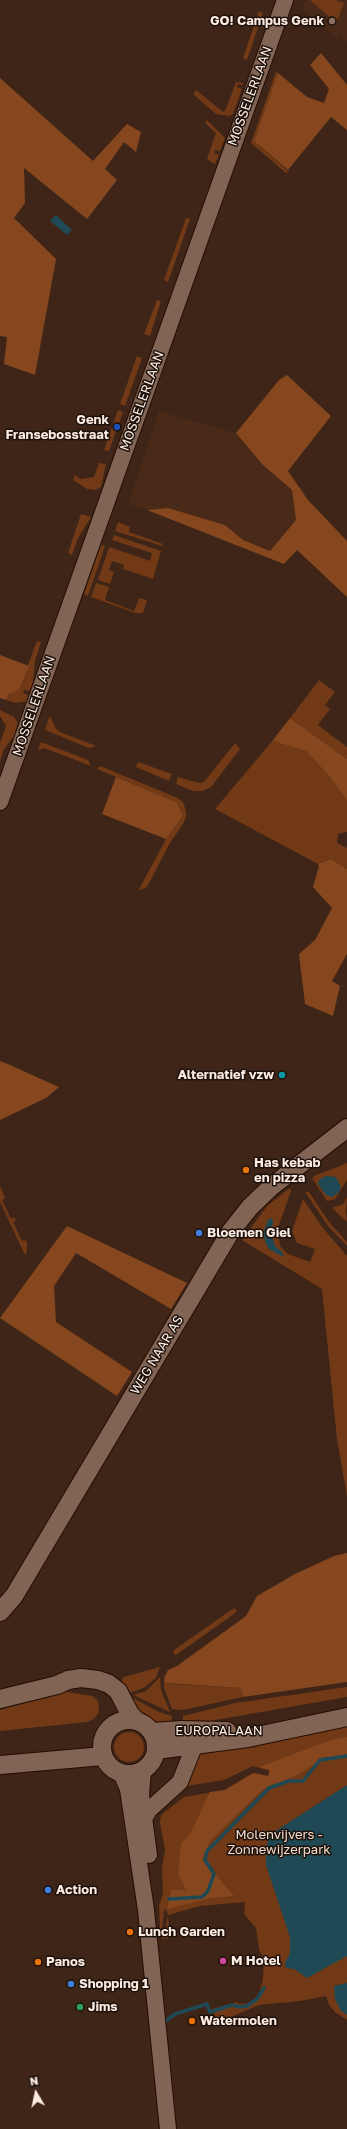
<!DOCTYPE html>
<html>
<head>
<meta charset="utf-8">
<style>
	body { margin:0 }
	#map { position:relative; width:347px; height:2129px; overflow:hidden; background:#3e2517; font-family:"Golos Text",sans-serif }
	canvas { display:block }
	.north { position:absolute; left:16px; top:2073px; width:40px; height:40px; -webkit-text-stroke:3px #1d110b; paint-order:stroke; rotate:351deg; font-size:11px; font-weight:700; line-height:16px; text-align:center; color:#fcebe2 }
	.north::after { content:''; display:block; margin:auto; width:14px; height:18px; background:#fcebe2; clip-path:polygon(50% 0,100% 100%,50% 72%,0 100%) }
</style>
</head>
<body>
<div id="map">
<canvas width="347" height="2129"></canvas>
<div class="north">N</div>
</div>
<script>
const ctx = document.querySelector('canvas').getContext('2d');
ctx.lineJoin = 'round';
function fillPath(path, color) { ctx.fillStyle = color; ctx.fill(path, 'evenodd'); }
const shape = rows => new Path2D(rows.map(r => 'M' + r).join(''));
function stroke(path, color, width, dash) { ctx.strokeStyle = color; ctx.lineWidth = width; ctx.lineCap = dash ? 'butt' : 'round'; ctx.setLineDash(dash || []); ctx.stroke(path); }
function drawText(font, color, halo, rows, align = 'center') {
  ctx.font = font + ' "Golos Text",sans-serif'; ctx.lineWidth = 3; ctx.setLineDash([]); ctx.textBaseline = 'middle'; ctx.strokeStyle = halo; ctx.fillStyle = color; for (const [text, x, y, turn = 0] of rows) {
    ctx.save(); ctx.translate(x, y); ctx.rotate((+turn || 0) * Math.PI / 180); ctx.textAlign = isNaN(turn) ? turn : align; if (halo) ctx.strokeText(text, 0, 0); ctx.fillText(text, 0, 0); ctx.restore();
  }
}
fillPath(shape([
	[305,0,336,0,342,2,343,0,347,0,347,42,338,34,337,38,302,9],
	[159,411,236,433,263,465,292,490,296,520,270,551,243,540,225,525,168,508,147,510,128,504]
]), '#492a18');
fillPath(shape([
	[310,0,336,0,344,3,338,19,333,20],
	[259,11,263,13,247,60,243,58],
	[276,72,278,73,254,141,289,172,286,173,251,143],
	[236,82,243,83,243,85,238,84,237,87,242,89,233,114,229,116,216,114,193,94,196,90,223,112,226,109],
	[207,120,225,138,220,151,215,150,214,153,219,155,215,164,207,159,216,133,205,123],
	[186,218,190,219,168,282,164,280],
	[157,300,161,301,150,336,144,334],
	[137,356,142,358,125,406,120,404],
	[118,410,123,412,109,451,104,450],
	[99,463,106,464,101,487,95,490,87,489,73,480,75,475,81,479,94,477],
	[81,514,91,517,78,538,72,555,68,553],
	[118,522,130,527,129,532,163,544,162,546,115,531],
	[114,535,161,551,153,579,123,569,124,565,112,561,109,570,114,572,110,584,98,580,109,547,150,561,152,553,112,540],
	[101,545,105,546,88,596,84,594],
	[96,583,109,587,105,600,134,611,139,598,147,600,143,613,135,613,91,597],
	[37,641,41,642,35,661,33,682,30,691,24,690,23,693,28,695,27,701,16,703,6,700,9,694,19,689],
	[319,680,335,692,325,705,330,709,318,725,347,747,347,759,290,718],
	[0,710,14,717,18,723,14,736,4,749,0,761,0,743,6,726,0,716],
	[49,717,51,718,56,729,60,732,96,746,89,748,45,730],
	[273,740,282,744,306,751,330,777,347,801,347,832,338,834,337,843,347,848,347,869,331,859,318,864,215,809],
	[41,742,88,760,91,766,44,748,38,750],
	[235,743,240,749,211,787,203,791,193,791,176,784,178,777,199,783,204,782],
	[138,762,172,774,169,781,136,767],
	[100,766,178,798,183,802,186,811,186,817,183,824,170,843,147,887,138,891,166,839,183,816,177,802,97,769],
	[347,1163,347,1180,335,1199,327,1201,312,1178,314,1176],
	[0,1186,5,1198,2,1200,11,1219,14,1217,16,1221,13,1222,22,1241,25,1240,27,1242,27,1251,25,1255,0,1202],
	[290,1188,291,1191,278,1228,280,1246,288,1254,310,1262,315,1249,297,1243,292,1231,303,1199,323,1228,347,1256,347,1496,337,1439,322,1289,242,1240,267,1206],
	[305,1192,309,1192,329,1222,347,1242,347,1246,328,1226],
	[347,1197,346,1212,347,1222,332,1208,343,1204],
	[234,1608,237,1611,234,1614,176,1655,173,1653,174,1650],
	[160,1667,156,1678,145,1687,136,1691,129,1693,121,1681,124,1677],
	[160,1677,161,1690,170,1712,133,1695,146,1691],
	[164,1678,166,1683,173,1684,241,1688,243,1697,183,1710,172,1709,164,1688],
	[347,1687,347,1697,204,1722,183,1724,183,1716,235,1703],
	[67,1692,93,1696,98,1701,99,1712,94,1719,87,1722,0,1731,0,1710],
	[133,1698,159,1712,172,1716,171,1725,157,1722,134,1708,129,1699],
	[347,1725,347,2020,335,2012,329,2005,326,1996,300,2001,259,2005,235,2015,219,2025,212,2009,237,2002,239,2004,250,2003,259,1994,263,1979,264,1960,259,1949,256,1928,244,1914,245,1902,200,1906,168,1915,170,1938,162,1939,161,1933,165,1932,168,1915,166,1909,164,1911,162,1929,160,1929,159,1906,163,1893,162,1868,165,1850,160,1823,161,1815,184,1797,225,1790,249,1775,254,1773,268,1776,270,1771,253,1766,224,1780,181,1787,196,1753],
	'114 1747a15 15 0 1 1 30 0a15 15 0 1 1-30 0Z'
]), '#713915');
fillPath(shape([
	[321,53,347,85,347,130,331,117,288,170,254,141,278,73,307,97,324,103,329,89,310,65],
	[0,78,93,161,127,124,141,132,136,152,124,142,105,169,117,180,87,219,24,168,25,203,14,218,56,259,35,375,4,364,7,337,0,336],
	[287,375,331,416,288,471,308,500,347,541,347,597,297,550,284,564,147,510,168,508,225,525,243,540,270,551,296,520,292,490,263,465,236,433,279,380],
	[0,655,29,666,19,690,9,694,6,700,0,698],
	[290,718,347,759,347,801,330,777,306,751,282,744,273,740],
	[116,777,177,802,183,816,166,839,102,814],
	[331,859,347,869,347,954,332,981,340,986,333,1016,305,1004,299,954,315,940,332,908,313,887,319,866,318,864],
	[0,1061,10,1065,59,1087,46,1098,0,1120],
	[67,1226,187,1283,171,1309,76,1253,54,1286,56,1322,132,1372,117,1396,0,1318],
	[347,1553,347,1682,243,1697,241,1688,166,1683,164,1678,168,1670,177,1666,246,1616,257,1596,295,1574,334,1556],
	[347,1737,347,1755,324,1758,295,1776,262,1790,210,1841,202,1859,234,1896,211,1898,167,1909,171,1890,186,1890,178,1873,181,1844,191,1832,210,1792,225,1790,254,1773,268,1776,270,1770,259,1767,331,1740]
]), '#86471e');
fillPath(shape([
	[56,215,72,230,67,235,50,221],
	[326,1176,336,1177,341,1187,339,1192,332,1197,326,1195,318,1184,319,1180],
	[271,1218,273,1220,272,1236,275,1246,282,1252,284,1257,269,1249,266,1244,263,1233,268,1220],
	[347,1785,347,1956,307,1978,294,1969,286,1968,285,1963,290,1953,290,1937,266,1865,266,1847,271,1834],
	[347,1983,347,2015,341,2011,335,1999,334,1986]
]), '#1f4954');
stroke(shape([
	[169,1899,202,1897,208,1891,214,1874,205,1860,207,1851,269,1788,289,1781,303,1781,320,1760,347,1756],
	[167,2020,175,2014,207,2004,210,2012,232,2005,240,2007,247,2006,257,1999,264,1988]
]), '#1f4954', 3.5);
const tertiary = shape([
	[0,802,285,0],
	[143,1770,141,1795,149,1855],
	[121,1773,128,1789,146,1910,168,2129],
	[144,1819,149,1810,180,1782,195,1744]
]);
const secondary = shape([
	[0,1612,14,1596,231,1231,250,1207,271,1187,347,1128],
	[0,1699,57,1685,68,1680,81,1678,98,1680,109,1684,118,1691,130,1714,137,1721],
	'102 1747a27 27 0 1 1 54 0a27 27 0 1 1-54 0Z',
	[152,1732,181,1730,227,1731],
	[156,1750,248,1738,347,1717],
	[0,1765,103,1756]
]);
stroke(tertiary, '#240d02', 18);
stroke(secondary, '#240d02', 20);
stroke(tertiary, '#816454', 16);
stroke(secondary, '#816454', 18);
for (const [x, y, r, color] of [
	[332,21,4,"#8d6e63"],
	[117,427,4,"#1a4fb4"],
	[282,1075,4,"#0f9aa8"],
	[246,1170,4,"#e8710a"],
	[199,1233,4,"#3f7fe0"],
	[48,1890,4,"#3f7fe0"],
	[130,1932,4,"#e8710a"],
	[223,1961,4,"#d1479c"],
	[38,1962,4,"#e8710a"],
	[71,1984,4,"#3f7fe0"],
	[80,2007,4,"#2e9e5b"],
	[192,2021,4,"#e8710a"]
]) { const dot = new Path2D(); dot.arc(x, y, r, 0, 2 * Math.PI); ctx.fillStyle = color; ctx.fill(dot); stroke(dot, '#1d110b', 1.5); }
drawText('bold 13px', '#fcebe2', '#1d110b', [
	["GO! Campus Genk",324,21,"right"],
	["Genk",109,420,"right"],
	["Fransebosstraat",109,435,"right"],
	["Alternatief vzw",274,1075,"right"],
	["Has kebab",254,1163],
	["en pizza",254,1178],
	["Bloemen Giel",207,1233],
	["Action",56,1890],
	["Lunch Garden",138,1932],
	["M Hotel",231,1961],
	["Panos",46,1962],
	["Shopping 1",79,1984],
	["Jims",88,2007],
	["Watermolen",200,2021]
], 'left');
drawText('13px', '#fcebe2', '#1d110b', [
	["MOSSELERLAAN",250,96,-70],
	["MOSSELERLAAN",142,401,-70],
	["MOSSELERLAAN",34,706,-71],
	["WEG NAAR AS",157,1355,-59],
	["EUROPALAAN",219,1731]
]);
drawText('13px', '#f3dbce', '#1d110b', [
	["Molenvijvers -",279,1835],
	["Zonnewijzerpark",279,1850]
]);
</script>
</body>
</html>
